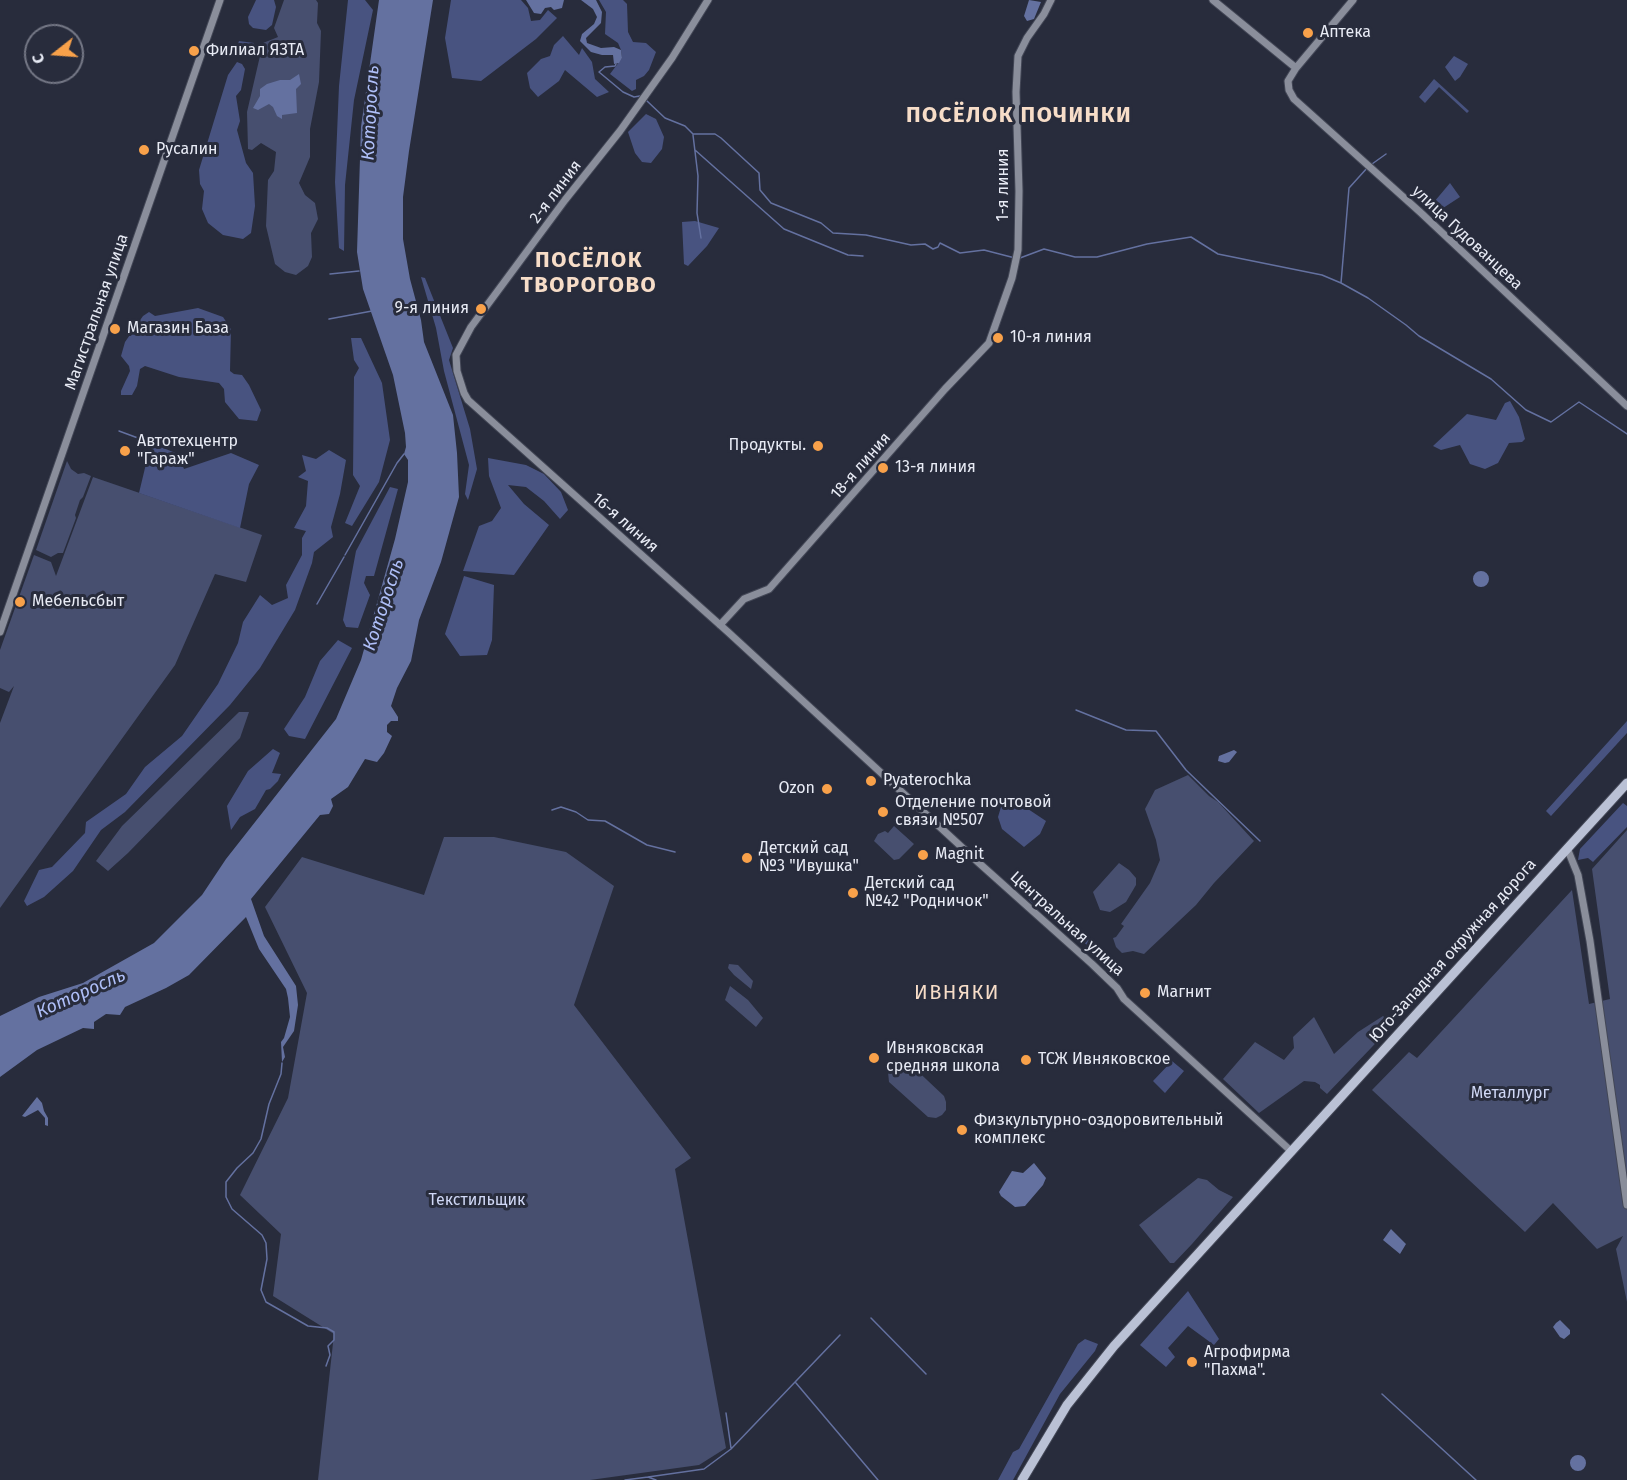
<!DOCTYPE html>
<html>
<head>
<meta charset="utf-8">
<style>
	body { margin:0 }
	#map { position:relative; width:1627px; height:1480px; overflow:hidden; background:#282c3c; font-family:"Fira Sans",sans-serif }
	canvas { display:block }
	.north { position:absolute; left:24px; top:24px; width:60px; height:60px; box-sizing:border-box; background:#282c3c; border:2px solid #757886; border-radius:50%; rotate:253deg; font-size:16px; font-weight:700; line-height:24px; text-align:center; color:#e8ebf5 }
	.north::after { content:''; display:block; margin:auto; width:21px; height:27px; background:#f8a14a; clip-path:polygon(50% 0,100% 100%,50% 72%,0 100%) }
</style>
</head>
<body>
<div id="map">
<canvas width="1627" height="1480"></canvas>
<div class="north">С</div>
</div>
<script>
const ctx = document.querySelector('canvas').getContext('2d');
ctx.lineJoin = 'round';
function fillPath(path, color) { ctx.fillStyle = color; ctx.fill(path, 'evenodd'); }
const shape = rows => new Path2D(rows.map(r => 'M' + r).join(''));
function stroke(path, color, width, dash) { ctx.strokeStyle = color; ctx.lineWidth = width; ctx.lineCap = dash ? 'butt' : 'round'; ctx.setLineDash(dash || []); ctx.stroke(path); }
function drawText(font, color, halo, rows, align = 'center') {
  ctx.font = font + ' "Fira Sans",sans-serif'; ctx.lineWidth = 6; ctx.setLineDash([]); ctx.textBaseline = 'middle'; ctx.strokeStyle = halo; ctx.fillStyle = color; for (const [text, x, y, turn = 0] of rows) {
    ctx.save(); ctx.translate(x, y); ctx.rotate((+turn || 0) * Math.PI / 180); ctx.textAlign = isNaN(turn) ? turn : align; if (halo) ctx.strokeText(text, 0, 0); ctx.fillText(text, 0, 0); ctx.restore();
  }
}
fillPath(shape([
	[284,0,316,0,318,3,317,23,321,31,319,82,310,129,310,157,299,183,305,195,315,203,318,219,311,233,312,257,308,266,296,275,285,272,275,264,266,226,268,180,274,171,276,152,261,143,252,150,248,149,247,112,263,43,278,37,274,28],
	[67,461,71,469,78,474,84,473,91,476,83,497,80,500,75,515,76,518,63,553,58,553,51,557,36,550],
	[93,477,262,535,246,582,215,574,175,665,0,908,0,723,14,686,9,692,0,688,0,650,34,555,51,562,56,576],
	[239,712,249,712,240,738,128,853,108,871,96,861,122,826],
	[1188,775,1209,796,1218,802,1254,841,1214,883,1196,905,1144,954,1133,951,1122,953,1116,947,1113,938,1116,937,1124,926,1121,924,1150,883,1160,860,1156,840,1145,809,1155,790],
	[894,826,914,844,899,859,894,860,874,841,878,834,885,831,888,833],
	[1627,830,1627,1302,1616,1249,1623,1236,1597,1249,1553,1203,1525,1232,1372,1090,1409,1052,1417,1058,1572,890,1589,1004,1610,999,1592,869],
	[444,837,494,837,566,852,614,886,574,1005,691,1158,675,1169,726,1448,699,1465,590,1480,318,1480,334,1334,273,1296,281,1234,240,1195,288,1098,307,993,265,907,302,857,424,895],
	[1119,863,1129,870,1136,878,1136,885,1126,902,1110,912,1100,910,1093,892],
	[729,964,738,965,753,981,751,989,734,975,728,968],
	[730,986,748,1000,763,1018,756,1027,725,1000],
	[1383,1016,1393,1025,1327,1094,1320,1088,1320,1085,1315,1082,1304,1081,1259,1113,1223,1079,1255,1042,1284,1060,1294,1048,1293,1037,1314,1017,1334,1054,1358,1032],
	[903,1061,909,1063,944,1096,946,1102,946,1110,942,1115,936,1118,928,1117,889,1082,888,1072,898,1062],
	[1198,1178,1207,1180,1219,1190,1233,1197,1192,1244,1174,1263,1170,1263,1139,1225]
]), '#474f6f');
fillPath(shape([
	[256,0,274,0,276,7,272,25,266,30,253,28,249,24,248,17],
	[348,0,365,0,373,10,354,100,345,185,344,251,339,248,335,182,339,86],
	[451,0,521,0,528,8,531,21,540,20,548,10,557,18,536,39,481,81,452,78,445,38],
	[599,0,623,0,627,4,628,32,633,42,646,43,656,52,649,70,644,76,636,80,636,89,632,91,610,74,622,58,621,50,618,43,605,34,606,12],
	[563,36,579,55,582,48,592,62,595,79,609,92,597,97,565,70,559,81,538,97,530,88,527,73,541,59,550,56,554,45],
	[239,41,254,43,252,55,236,57,235,52],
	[1454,56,1468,64,1460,77,1455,81,1445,67],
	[237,62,242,64,245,69,241,90,236,96,240,121,237,130,246,163,253,173,255,206,251,233,243,239,223,235,208,223,202,209,204,191,200,184,199,170,228,75],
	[1434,79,1469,111,1467,113,1439,87,1425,103,1419,97],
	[646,114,656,119,664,137,662,149,651,163,642,162,635,153,628,132],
	[1450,183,1460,197,1437,212,1429,208],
	[695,221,719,228,707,246,688,266,684,264,682,222],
	[421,277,425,278,453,348,449,360,470,429,477,469,468,500,465,494,469,465,444,371,436,328],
	[198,308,223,317,231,329,230,371,234,374,242,375,249,385,261,410,257,421,239,419,225,402,224,389,219,383,179,377,145,366,140,369,137,386,132,395,121,395,121,391,130,371,129,366,121,356,125,342,143,316,149,312,155,316],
	[351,338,361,338,382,383,390,440,379,482,352,526,345,523,360,486,353,475,354,377,359,368,354,360],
	[1510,401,1519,417,1525,439,1522,442,1509,443,1498,463,1485,469,1470,464,1460,445,1441,450,1433,446,1467,414,1496,420,1505,403],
	[151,443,178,454,184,469,231,453,259,465,249,484,240,528,139,493],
	[329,450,346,460,340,494,331,527,333,537,314,552,312,563,295,610,260,668,230,705,125,812,101,830,73,871,44,897,27,906,24,901,39,870,52,867,85,833,86,822,126,794,145,767,182,736,218,684,238,643,243,622,260,595,272,605,288,598,286,585,302,555,302,538,306,531,294,528,306,506,308,481,298,477,306,471,302,455,316,459],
	[488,458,526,465,544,474,561,492,568,510,560,519,544,501,526,487,508,485,524,504,549,525,514,575,463,571,479,526,492,521,501,508,489,476],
	[390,487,398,489,374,576,366,576,364,583,370,595,358,628,346,627,343,620,356,551],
	[464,576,494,585,492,640,487,655,460,656,445,634],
	[338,640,352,648,305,739,289,736,284,729,305,697,320,661],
	[1627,721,1627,733,1551,816,1546,811],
	[273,749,280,753,272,773,281,774,278,781,270,789,266,790,255,809,240,817,231,830,227,806,248,771],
	[1004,797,1013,799,1046,821,1040,834,1024,847,1002,829,998,817],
	[1623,803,1627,806,1627,827,1593,862,1588,858,1578,860,1580,849],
	[1020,877,1039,893,1042,898,1036,905,1032,903,1014,884],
	[1065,921,1073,926,1107,956,1101,955,1069,932,1062,925],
	[1172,1061,1184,1071,1165,1093,1153,1081],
	[1188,1291,1219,1339,1214,1345,1188,1326,1168,1348,1175,1357,1166,1367,1140,1345],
	[1085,1339,1098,1344,1095,1351,1060,1394,1013,1480,998,1480,1013,1452,1019,1449,1078,1344]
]), '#485380');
fillPath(shape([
	[379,0,433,0,409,151,403,197,403,239,410,279,421,320,424,342,453,415,457,453,459,497,441,562,419,620,411,661,397,688,391,706,398,717,398,721,391,721,387,725,387,732,392,736,384,753,377,762,365,759,348,787,331,799,333,806,329,814,320,815,251,899,264,936,296,986,298,1005,294,1031,283,1047,285,1057,282,1062,281,1042,284,1038,290,1017,288,998,286,989,259,949,246,917,189,975,166,988,125,1007,120,1015,106,1014,94,1022,94,1029,83,1028,37,1050,0,1077,0,1016,39,997,83,983,154,943,202,895,226,859,336,719,361,660,395,539,408,482,408,460,404,454,406,447,405,433,393,375,363,289,357,252,361,127],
	[526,0,564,0,562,8,554,10,551,7,545,8,541,14,534,13],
	[581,0,596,0,602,12,601,23,586,38,587,43,601,48,614,47,621,50,622,58,619,63,614,64,613,55,602,55,591,52,580,41,582,34,594,24,597,17,593,9],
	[1029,0,1041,2,1034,19,1027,21,1024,16],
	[299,74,301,84,296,89,297,113,282,115,282,119,277,116,273,107,269,104,258,110,253,108,260,96,260,89,267,84,280,80,290,80],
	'1473 579a8 8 0 1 1 16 0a8 8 0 1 1-16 0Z',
	[1234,750,1237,752,1229,762,1225,763,1218,761,1219,756],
	[37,1097,42,1103,44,1111,48,1118,48,1126,45,1125,45,1118,38,1110,25,1117,22,1116],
	[1034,1163,1046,1178,1043,1185,1025,1206,1015,1207,1001,1196,999,1192,1012,1171,1023,1173],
	[1391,1229,1406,1244,1400,1254,1383,1240],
	[1560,1320,1570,1330,1570,1334,1564,1339,1560,1337,1553,1327,1556,1323],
	'1570 1463a8 8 0 1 1 16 0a8 8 0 1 1-16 0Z'
]), '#6471a0');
stroke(shape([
	[616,64,615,66,605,67,599,72,623,92,634,97,640,96],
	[647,101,665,118,685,126,693,134,715,134,721,138,759,173,760,190,771,203,821,223,833,233,866,235,911,245,925,244,933,249,938,247,940,243,960,253,984,250,1015,258],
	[693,135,698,176,697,213,701,238],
	[695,150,784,229,848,255,863,256],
	[1372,164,1386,154],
	[1020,258,1044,249,1075,257,1097,257,1147,244,1191,237,1218,254,1322,275,1341,283,1368,298,1406,325,1419,336,1491,379,1526,410,1551,422,1579,402,1627,434],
	[330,274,359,271],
	[1341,283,1349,188,1368,167],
	[329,319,372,311],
	[119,431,146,441],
	[345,555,397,463,404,454],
	[317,604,344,557],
	[1076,710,1126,730,1156,731,1186,770,1260,841],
	[552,810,561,807,576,812,588,820,605,821,647,845,675,852],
	[282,1063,281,1074,269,1104,261,1139,253,1153,237,1168,226,1182,226,1197,232,1209,262,1235,266,1243,267,1259,261,1290,266,1302,308,1326,327,1328,334,1332,334,1340,328,1346,330,1355,326,1366],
	[871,1318,926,1374],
	[796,1383,878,1480],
	[1382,1394,1476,1480],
	[726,1413,731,1448],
	[648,1477,704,1469,731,1449,840,1335],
	[625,1480,648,1477,656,1480]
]), '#6471a0', 1.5);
const secondary = shape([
	[708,0,672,58,620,131,565,200,471,327,456,355,457,371,464,393,468,400,728,632,979,863,1092,964,1117,988,1124,999,1291,1151],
	[1213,0,1296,68],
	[1353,0,1296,68,1288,81,1289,90,1294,99,1420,212,1627,406],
	[720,625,744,599,769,589,945,389,989,343,1012,278,1018,250,1019,191,1016,92,1018,56,1027,38,1044,14,1051,0],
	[0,632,220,0],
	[1567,848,1578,875,1590,941,1627,1205]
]);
const highway = shape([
	[1022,1480,1067,1405,1114,1346,1627,783]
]);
stroke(secondary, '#434756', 9);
stroke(highway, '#434756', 11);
stroke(secondary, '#8a8e9b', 7);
stroke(highway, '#bac1d5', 9);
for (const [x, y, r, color] of [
	[1308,33,6,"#f8a14a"],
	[194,51,6,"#f8a14a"],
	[144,150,6,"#f8a14a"],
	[481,309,6,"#f8a14a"],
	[115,329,6,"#f8a14a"],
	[998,338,6,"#f8a14a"],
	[818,446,6,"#f8a14a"],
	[125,451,6,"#f8a14a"],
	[883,468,6,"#f8a14a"],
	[20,602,6,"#f8a14a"],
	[871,781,6,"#f8a14a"],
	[827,789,6,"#f8a14a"],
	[883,812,6,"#f8a14a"],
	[923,855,6,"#f8a14a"],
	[747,858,6,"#f8a14a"],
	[853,893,6,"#f8a14a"],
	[1145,993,6,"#f8a14a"],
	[874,1058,6,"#f8a14a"],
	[1026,1060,6,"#f8a14a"],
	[962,1130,6,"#f8a14a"],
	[1192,1362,6,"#f8a14a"]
]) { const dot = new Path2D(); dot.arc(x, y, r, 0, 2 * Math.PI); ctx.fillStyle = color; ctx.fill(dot); stroke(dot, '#282c3c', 2); }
drawText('16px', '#e8ebf5', '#282c3c', [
	["Аптека",1320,33],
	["Филиал ЯЗТА",206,51],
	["Русалин",156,150],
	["9-я линия",469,309,"right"],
	["Магазин База",127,329],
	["10-я линия",1010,338],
	["Автотехцентр",137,442],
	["\"Гараж\"",137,460],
	["Продукты.",806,446,"right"],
	["13-я линия",895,468],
	["Мебельсбыт",32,602],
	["Pyaterochka",883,781],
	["Ozon",815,789,"right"],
	["Отделение почтовой",895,803],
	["связи №507",895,821],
	["Детский сад",759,849],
	["№3 \"Ивушка\"",759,867],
	["Magnit",935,855],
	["Детский сад",865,884],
	["№42 \"Родничок\"",865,902],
	["Магнит",1157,993],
	["Ивняковская",886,1049],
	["средняя школа",886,1067],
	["ТСЖ Ивняковское",1038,1060],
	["Физкультурно-оздоровительный",974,1121],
	["комплекс",974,1139],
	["Агрофирма",1204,1353],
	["\"Пахма\".",1204,1371]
], 'left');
drawText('16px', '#e8ebf5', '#282c3c', [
	["1-я линия",1004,185,-90],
	["2-я линия",556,192,-53],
	["улица Гудованцева",1467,238,43],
	["Магистральная улица",97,312,-71],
	["18-я линия",861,466,-49],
	["16-я линия",625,523,41],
	["Центральная улица",1067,924,42],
	["Юго-Западная окружная дорога",1453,951,-48]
]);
drawText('16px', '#d0d8f6', '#282c3c', [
	["Металлург",1510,1094],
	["Текстильщик",477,1201]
]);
drawText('italic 18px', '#afbff8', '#282c3c', [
	["Которосль",371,113,-87],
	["Которосль",384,605,-72],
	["Которосль",81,994,-24]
]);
ctx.letterSpacing = '1.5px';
drawText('20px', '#f7ddc8', '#282c3c', [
	["ИВНЯКИ",957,993]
]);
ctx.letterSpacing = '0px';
ctx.letterSpacing = '1.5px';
drawText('bold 22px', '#f7ddc8', '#282c3c', [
	["ПОСЁЛОК ПОЧИНКИ",1019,116],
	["ПОСЁЛОК",589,261],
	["ТВОРОГОВО",589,286]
]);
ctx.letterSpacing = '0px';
</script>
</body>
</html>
